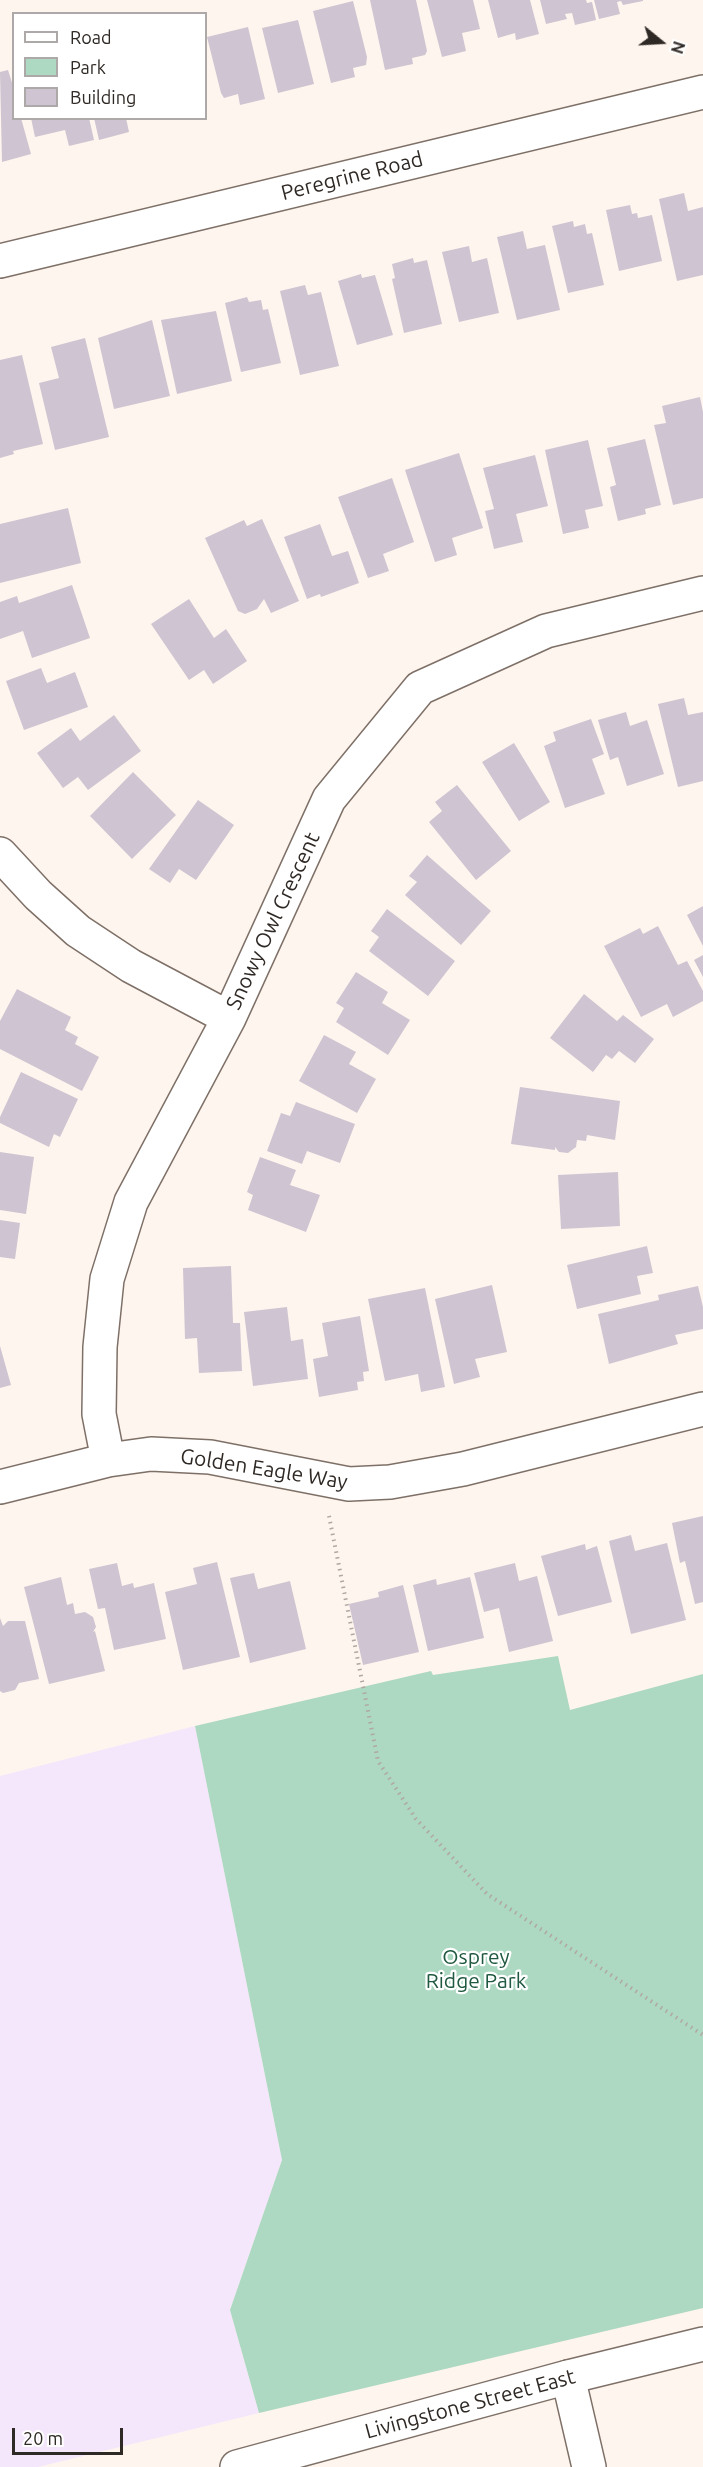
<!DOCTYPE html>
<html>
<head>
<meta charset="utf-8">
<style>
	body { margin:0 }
	#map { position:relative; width:703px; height:2467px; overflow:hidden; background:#fef5ee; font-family:Ubuntu,sans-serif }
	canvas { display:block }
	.legend { position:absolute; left:12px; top:12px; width:195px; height:108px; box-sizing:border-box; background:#fff; border:2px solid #aca9a8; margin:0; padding:8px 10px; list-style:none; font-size:18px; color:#2f2925 }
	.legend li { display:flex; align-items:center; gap:12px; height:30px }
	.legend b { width:30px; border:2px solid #aca9a8 }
	.north { position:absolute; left:631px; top:12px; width:60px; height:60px; -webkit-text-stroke:4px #fff; paint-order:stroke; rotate:108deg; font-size:16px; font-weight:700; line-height:24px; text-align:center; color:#2f2925 }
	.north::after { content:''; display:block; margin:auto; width:21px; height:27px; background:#2f2925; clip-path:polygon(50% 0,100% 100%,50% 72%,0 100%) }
	.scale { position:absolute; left:12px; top:2428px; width:111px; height:27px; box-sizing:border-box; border:3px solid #2f2925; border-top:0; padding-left:8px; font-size:18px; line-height:21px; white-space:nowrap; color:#2f2925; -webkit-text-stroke:4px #fff; paint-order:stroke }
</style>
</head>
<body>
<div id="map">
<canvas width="703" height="2467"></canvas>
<ul class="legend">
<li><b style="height:8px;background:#fff"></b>Road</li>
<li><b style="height:16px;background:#add8c1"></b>Park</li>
<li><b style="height:16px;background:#cfc4d1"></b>Building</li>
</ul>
<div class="north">N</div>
<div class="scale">20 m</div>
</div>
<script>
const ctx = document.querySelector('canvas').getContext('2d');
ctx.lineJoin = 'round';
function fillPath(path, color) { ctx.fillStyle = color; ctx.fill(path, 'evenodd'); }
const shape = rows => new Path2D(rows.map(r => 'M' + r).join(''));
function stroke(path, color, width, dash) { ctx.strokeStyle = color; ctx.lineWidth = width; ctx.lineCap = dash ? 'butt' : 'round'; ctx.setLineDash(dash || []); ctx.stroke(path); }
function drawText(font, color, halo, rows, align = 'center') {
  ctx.font = font + ' Ubuntu,sans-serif'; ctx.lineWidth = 4.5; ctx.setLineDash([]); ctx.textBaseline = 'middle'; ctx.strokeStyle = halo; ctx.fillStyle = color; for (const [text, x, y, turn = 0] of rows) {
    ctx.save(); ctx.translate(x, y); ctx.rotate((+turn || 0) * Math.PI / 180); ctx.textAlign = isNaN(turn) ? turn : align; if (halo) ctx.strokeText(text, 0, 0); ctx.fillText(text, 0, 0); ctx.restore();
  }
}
fillPath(shape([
	[195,1726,282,2160,230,2310,259,2413,38,2467,0,2467,0,1776]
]), '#f4e7fc');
fillPath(shape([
	[558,1656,570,1710,703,1674,703,2308,259,2413,230,2310,282,2160,195,1726,431,1671,433,1675]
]), '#add8c1');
fillPath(shape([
	[370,0,416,0,427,51,425,55,412,58,413,64,385,70],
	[427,0,473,0,480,29,462,33,466,51,442,57],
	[488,0,530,0,539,34,516,40,515,33,498,38],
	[540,0,586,0,587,3,592,2,596,20,575,25,572,13,565,14,567,19,546,24],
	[594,0,643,0,643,1,623,5,621,1,617,2,620,14,599,19],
	[353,1,367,57,366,65,353,68,355,77,331,83,313,11],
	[298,20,314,84,278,93,262,28],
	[248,27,265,99,240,105,238,94,224,98,221,93,207,37],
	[8,70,14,89,14,118,21,118,31,154,2,162,0,72],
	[31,118,89,118,94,140,69,146,65,130,35,137],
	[94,118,126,118,129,132,99,140],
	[684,193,688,211,703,207,703,275,677,281,659,199],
	[630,205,632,214,637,213,638,218,652,215,662,261,619,271,606,210],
	[573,221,574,227,585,224,587,234,592,233,604,285,568,293,552,226],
	[523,231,527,249,545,245,560,310,517,320,497,237],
	[469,246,472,262,487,258,499,313,459,322,442,252],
	[413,258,414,263,427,260,442,324,404,333,392,279,395,278,392,264],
	[361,274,362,278,375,275,393,335,357,345,338,281],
	[305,285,308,295,321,292,339,366,300,375,280,291],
	[247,297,249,302,261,300,263,310,268,309,281,363,241,372,225,303],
	[216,311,232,381,177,394,161,320],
	[152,320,170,396,114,409,98,338],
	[85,338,109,437,55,450,39,383,59,378,51,347],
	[22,355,43,444,13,451,14,454,0,458,0,360],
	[700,397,703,412,703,498,673,505,654,425,666,423,662,406],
	[645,439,661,505,645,509,646,514,618,521,610,487,616,485,607,448],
	[588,440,603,506,585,510,589,528,563,534,545,450],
	[459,453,483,528,452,538,457,555,435,562,405,470],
	[535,455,548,506,516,514,523,542,494,549,485,511,494,509,483,468],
	[392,478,414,542,383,554,389,571,368,578,338,497],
	[68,508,81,563,0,583,0,524],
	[262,519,299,601,271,613,264,599,257,609,245,614,238,611,205,538,244,520,247,526],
	[320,524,332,556,348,551,359,583,321,597,320,594,307,599,284,537],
	[72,585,90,638,32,658,23,631,0,639,0,602,17,596,19,603],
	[189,599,214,638,226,629,247,661,213,684,204,670,189,680,151,624],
	[41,668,47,683,75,672,88,707,24,730,6,681],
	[684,698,688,715,703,712,703,781,678,787,658,704],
	[626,712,630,726,647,720,664,774,627,786,618,757,610,760,598,720],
	[114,715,141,751,88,790,78,777,63,788,37,753,71,728,80,741],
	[591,719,604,754,592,759,605,794,565,808,544,746,556,741,553,732],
	[514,743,550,802,519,821,482,762],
	[133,772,176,815,132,859,90,816],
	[457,785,511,851,476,880,429,822,442,811,435,802],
	[198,800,234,825,196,880,179,869,170,883,149,869],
	[427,855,491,911,461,945,405,895,417,882,409,876],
	[703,906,703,946,687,915],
	[387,909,455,961,428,996,369,951,379,937,371,931],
	[658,926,678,965,687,961,703,991,703,1001,673,1017,667,1004,641,1017,604,946,640,928,643,934],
	[703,955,703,977,694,960],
	[356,972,388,992,382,1003,410,1020,388,1055,336,1022,344,1008,336,1003],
	[17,989,71,1017,65,1030,78,1037,75,1044,99,1057,82,1091,0,1049,0,1021],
	[584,994,617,1021,623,1015,654,1039,635,1063,619,1051,612,1059,606,1055,593,1072,550,1038],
	[324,1035,356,1052,349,1064,376,1079,357,1113,299,1081],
	[21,1072,78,1099,60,1137,54,1134,49,1147,0,1123,0,1117],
	[520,1087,620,1101,615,1140,587,1135,586,1141,577,1140,576,1147,568,1153,559,1152,555,1147,555,1150,511,1144],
	[296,1102,355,1124,340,1163,307,1151,302,1164,267,1151,281,1113,290,1116],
	[0,1152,34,1157,26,1214,0,1210],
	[260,1157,296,1170,290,1185,320,1195,306,1232,248,1210,253,1195,247,1192],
	[618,1172,620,1226,561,1229,558,1175],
	[0,1220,20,1223,15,1259,0,1257],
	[647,1246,653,1273,637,1276,641,1294,577,1309,567,1265],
	[231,1266,233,1323,240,1323,242,1371,199,1373,197,1338,185,1339,183,1268],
	[492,1285,507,1352,475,1359,480,1377,454,1384,435,1299],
	[698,1286,703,1307,703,1329,675,1335,678,1344,609,1364,598,1314,659,1300,658,1295],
	[425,1288,445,1387,421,1392,418,1374,385,1381,368,1299],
	[287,1307,291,1341,303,1339,308,1379,253,1386,244,1312],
	[360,1316,369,1371,363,1372,364,1381,357,1382,358,1390,319,1397,313,1359,328,1356,322,1323],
	[0,1346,11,1385,0,1388],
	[703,1516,703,1602,695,1604,685,1561,680,1563,672,1523],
	[631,1535,635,1551,667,1543,686,1620,631,1634,609,1541],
	[585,1544,586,1550,597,1546,612,1602,558,1616,541,1556],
	[217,1562,240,1657,183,1670,165,1592,197,1584,193,1568],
	[117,1563,122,1586,133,1583,134,1588,154,1583,166,1639,114,1650,105,1608,98,1609,89,1569],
	[515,1563,519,1581,537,1576,553,1641,509,1652,499,1608,484,1612,474,1573],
	[254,1573,258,1589,290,1581,306,1649,250,1663,230,1578],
	[61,1577,67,1605,73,1603,75,1614,85,1612,93,1617,96,1627,93,1632,95,1631,105,1671,49,1684,24,1587],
	[470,1577,484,1638,428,1651,413,1585,436,1579,437,1585],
	[403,1585,419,1652,363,1665,349,1604,379,1597,378,1592],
	[0,1618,3,1626,8,1621,25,1621,39,1679,19,1683,15,1690,3,1693,0,1691]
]), '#cfc4d1');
const street = shape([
	[0,261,703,92],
	[0,854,38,895,78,931,131,966,229,1018],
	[108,1460,99,1414,100,1347,107,1279,131,1202,229,1018,329,799,420,688,546,631,703,593],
	[0,1487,108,1460,151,1454,210,1457,349,1484,390,1482,463,1469,703,1409],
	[568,2377,589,2467]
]);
const secondary = shape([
	[237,2467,568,2377,703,2344]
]);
stroke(street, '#7e7067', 36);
stroke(secondary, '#7e7067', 36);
stroke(shape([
	[329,1516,378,1761,416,1819,487,1894,703,2035]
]), '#b0a8a2', 4, [1.5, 4.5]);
stroke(street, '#fff', 33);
stroke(secondary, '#fff', 33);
drawText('21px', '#2f2925', '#fff', [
	["Peregrine Road",352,176,-14],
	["Snowy Owl Crescent",273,921,-65],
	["Golden Eagle Way",264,1469,9],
	["Livingstone Street East",470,2404,-15]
]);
drawText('21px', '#1f593f', '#fff', [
	["Osprey",476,1957],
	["Ridge Park",476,1981]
]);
</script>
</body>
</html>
